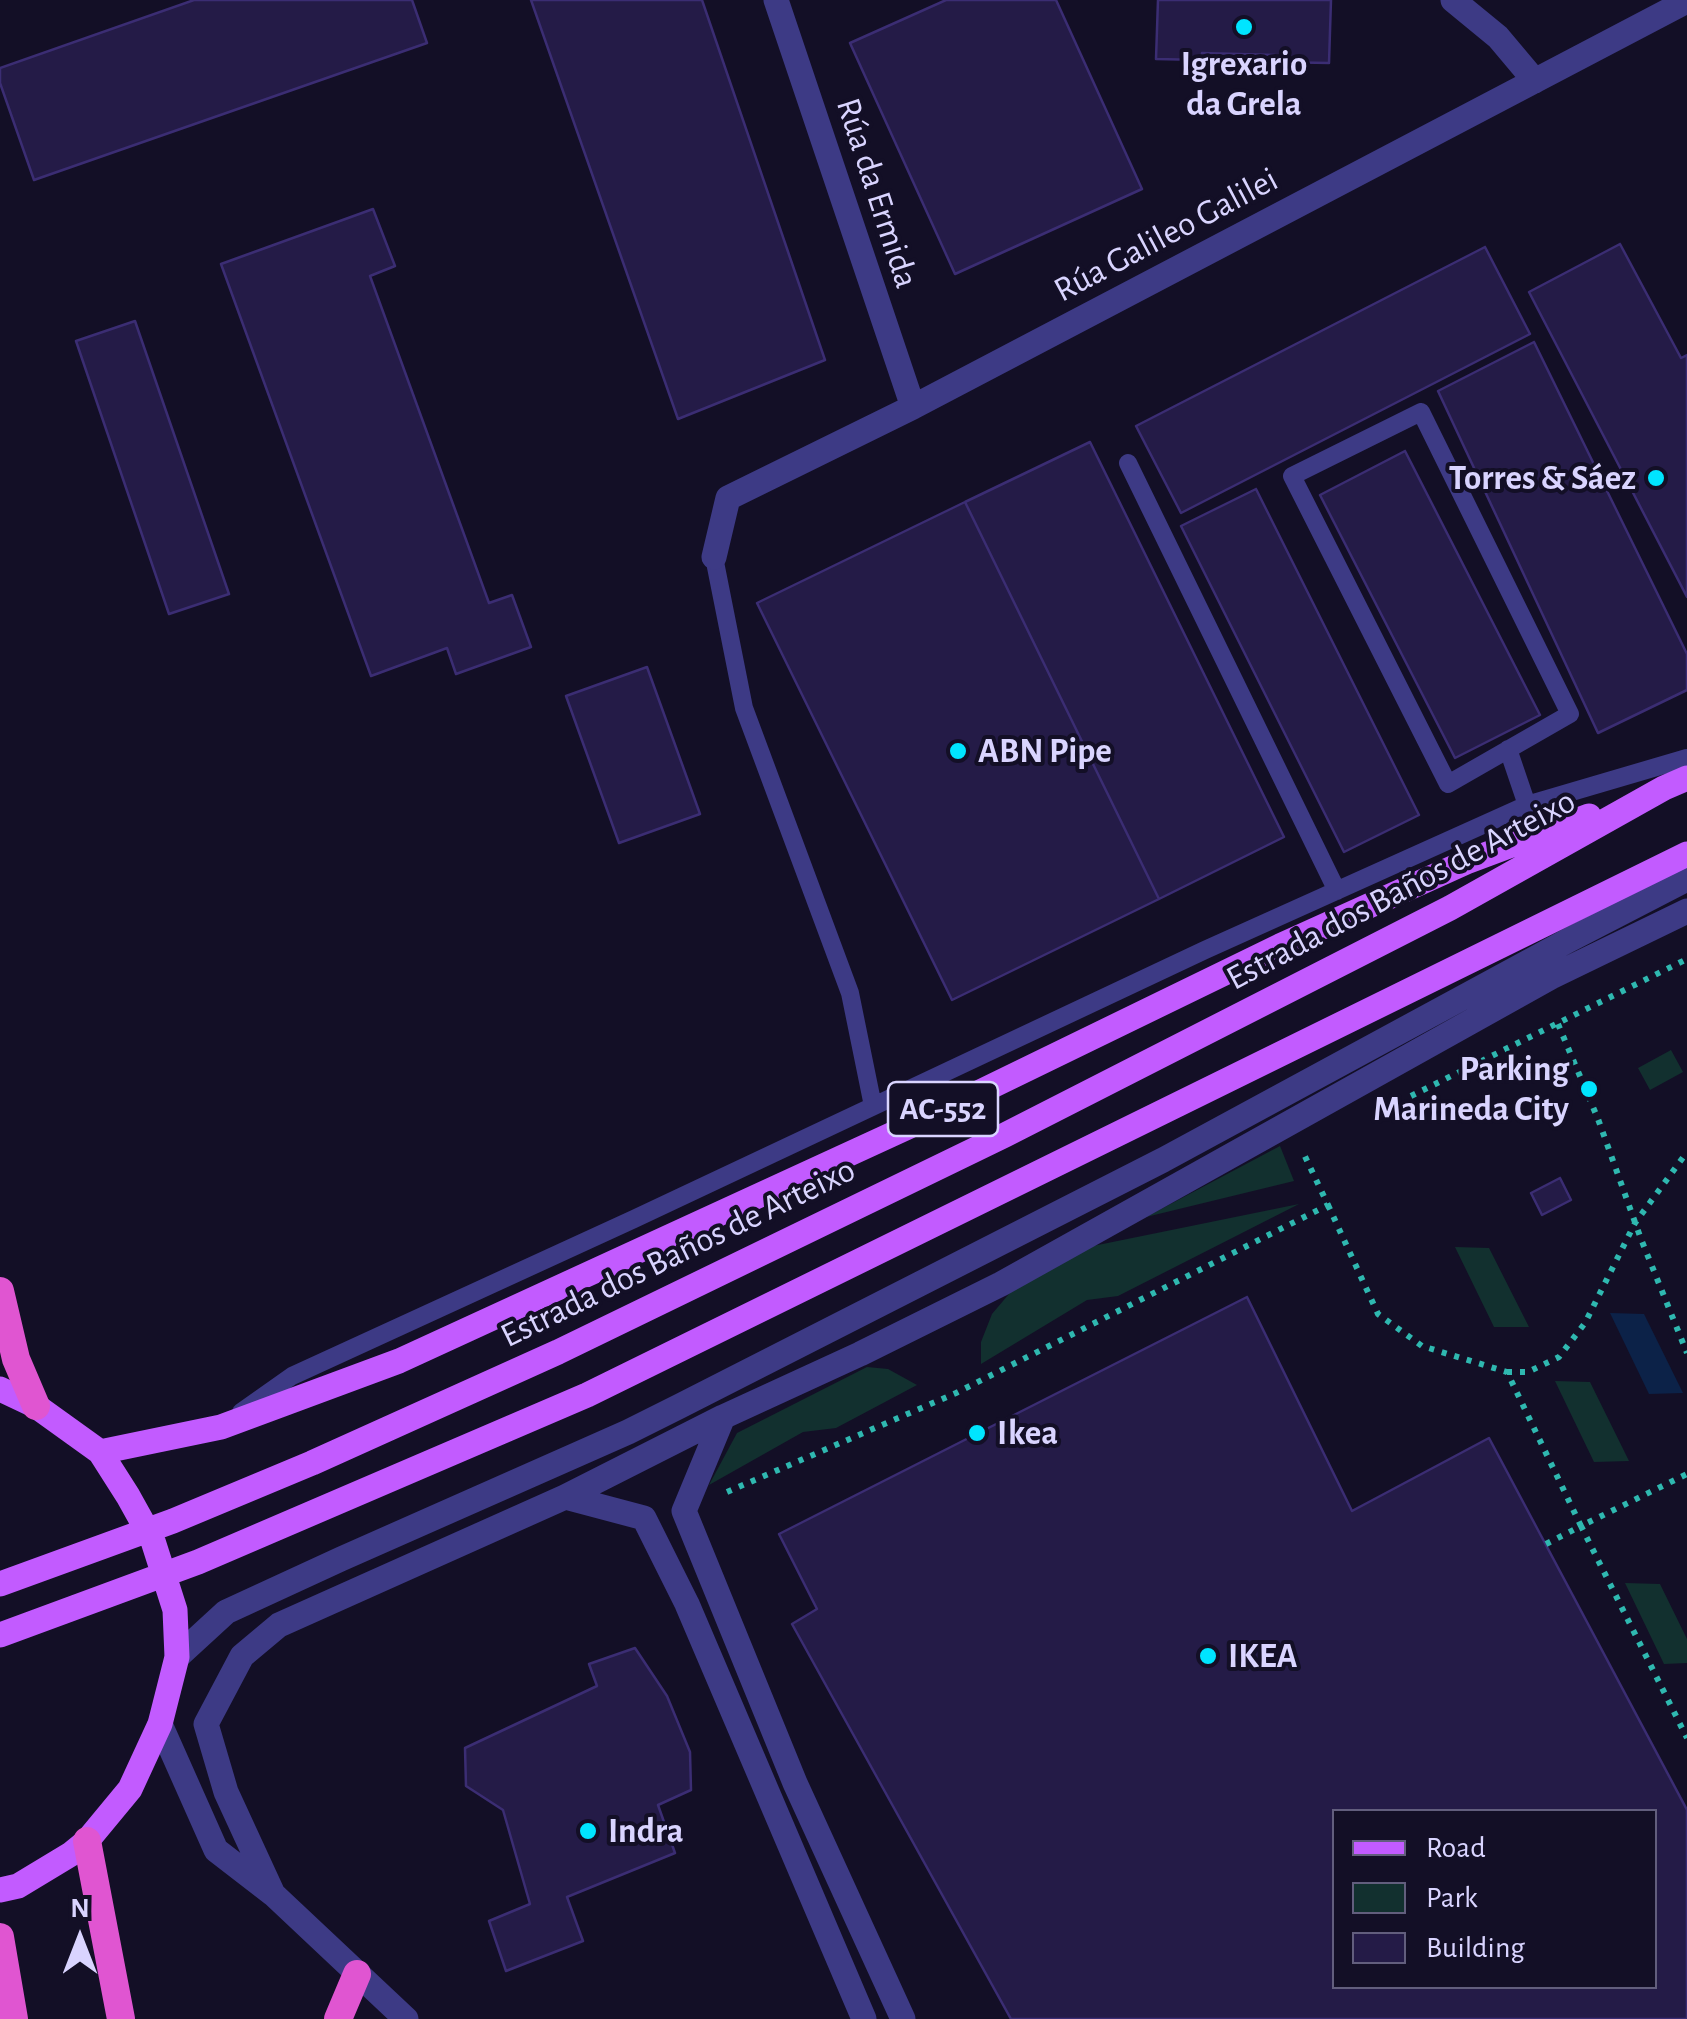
<!DOCTYPE html>
<html>
<head>
<meta charset="utf-8">
<style>
	body { margin:0 }
	#map { position:relative; width:1687px; height:2019px; overflow:hidden; background:#130f26; font-family:"Alegreya Sans",sans-serif }
	canvas { display:block }
	.legend { position:absolute; left:1332px; top:1809px; width:325px; height:180px; box-sizing:border-box; background:#130f26; border:2px solid #625e7d; margin:0; padding:12px 18px; list-style:none; font-size:30px; color:#d9d4ff }
	.legend li { display:flex; align-items:center; gap:20px; height:50px }
	.legend b { width:50px; border:2px solid #625e7d }
	.north { position:absolute; left:30px; top:1889px; width:100px; height:100px; -webkit-text-stroke:8px #130f26; paint-order:stroke; rotate:0deg; font-size:28px; font-weight:700; line-height:40px; text-align:center; color:#d9d4ff }
	.north::after { content:''; display:block; margin:auto; width:35px; height:45px; background:#d9d4ff; clip-path:polygon(50% 0,100% 100%,50% 72%,0 100%) }
</style>
</head>
<body>
<div id="map">
<canvas width="1687" height="2019"></canvas>
<ul class="legend">
<li><b style="height:12px;background:#c25bff"></b>Road</li>
<li><b style="height:28px;background:#12302f"></b>Park</li>
<li><b style="height:28px;background:#241b47"></b>Building</li>
</ul>
<div class="north">N</div>
</div>
<script>
const ctx = document.querySelector('canvas').getContext('2d');
ctx.lineJoin = 'round';
function fillPath(path, color) { ctx.fillStyle = color; ctx.fill(path, 'evenodd'); }
const shape = rows => new Path2D(rows.map(r => 'M' + r).join(''));
function stroke(path, color, width, dash) { ctx.strokeStyle = color; ctx.lineWidth = width; ctx.lineCap = dash ? 'butt' : 'round'; ctx.setLineDash(dash || []); ctx.stroke(path); }
function drawText(font, color, halo, rows, align = 'center') {
  ctx.font = font + ' "Alegreya Sans",sans-serif'; ctx.lineWidth = 8; ctx.setLineDash([]); ctx.textBaseline = 'middle'; ctx.strokeStyle = halo; ctx.fillStyle = color; for (const [text, x, y, turn = 0] of rows) {
    ctx.save(); ctx.translate(x, y); ctx.rotate((+turn || 0) * Math.PI / 180); ctx.textAlign = isNaN(turn) ? turn : align; if (halo) ctx.strokeText(text, 0, 0); ctx.fillText(text, 0, 0); ctx.restore();
  }
}
fillPath(shape([
	[1671,1050,1683,1072,1650,1090,1638,1068],
	[1280,1146,1294,1181,1146,1217],
	[1299,1204,1118,1296,1087,1300,981,1364,981,1342,992,1314,1014,1288,1093,1246],
	[1455,1247,1489,1248,1529,1327,1494,1327],
	[867,1367,888,1369,917,1385,836,1428,803,1432,709,1485,737,1433],
	[1555,1381,1590,1382,1629,1461,1594,1462],
	[1625,1583,1660,1584,1687,1639,1687,1663,1664,1664]
]), '#12302f');
fillPath(shape([
	[1610,1313,1644,1314,1683,1393,1649,1394]
]), '#0c2248');
const building = shape([
	[194,0,412,0,427,43,34,180,0,83,0,68,194,0],
	[531,0,702,0,825,360,678,419,531,0],
	[946,0,1056,0,1142,189,955,274,850,43,946,0],
	[1158,0,1331,0,1329,63,1275,62,1275,55,1202,53,1202,60,1156,59,1158,0],
	[373,209,395,266,370,276,489,603,512,595,531,647,456,674,447,648,371,676,221,264,373,209],
	[1620,244,1681,358,1687,355,1687,597,1529,292,1620,244],
	[1485,247,1530,334,1181,513,1136,426,1485,247],
	[135,321,229,594,169,614,76,341,135,321],
	[1534,342,1687,654,1687,690,1598,733,1438,391,1534,342],
	[1090,442,1284,837,1159,899,965,502,1090,442],
	[1405,451,1540,715,1455,758,1320,495,1405,451],
	[1256,489,1419,815,1344,852,1181,526,1256,489],
	[965,502,1159,899,952,1000,757,603,965,502],
	[647,667,700,814,619,843,566,696,647,667],
	[1560,1178,1571,1200,1542,1215,1531,1193,1560,1178],
	[1247,1297,1352,1511,1489,1438,1687,1810,1687,2019,1011,2019,792,1624,817,1609,779,1534,1247,1297],
	[1334,1812,1654,1812,1654,1986,1334,1986,1334,1812],
	[635,1648,667,1696,690,1752,691,1790,658,1805,675,1853,567,1897,583,1941,506,1971,489,1921,530,1904,503,1810,466,1786,465,1748,597,1686,589,1664,635,1648]
]);
fillPath(building, '#241b47');
stroke(building, '#3b2d73', 2.5);
stroke(shape([
	[1558,1024,1598,1119,1641,1239,1687,1353],
	[1411,1096,1687,959],
	[1328,1205,1378,1314,1422,1346,1507,1372,1581,1526,1687,1474],
	[1507,1372,1528,1372,1559,1357,1585,1323,1635,1223,1687,1152],
	[727,1492,956,1393,1328,1205,1302,1150],
	[1546,1544,1581,1526,1687,1738]
]), '#2fb8b0', 6, [5, 8]);
stroke(shape([
	[1421,412,1570,714,1448,784,1292,476,1421,412],
	[1128,463,1337,891],
	[714,557,744,708,850,993,873,1106],
	[1508,749,1527,805],
	[241,1412,292,1376,634,1219,1205,950,1527,805,1687,758]
]), '#3d3a85', 18);
stroke(shape([
	[776,0,913,407],
	[1453,0,1498,37,1535,81],
	[714,557,728,498,913,407,1687,1],
	[723,1417,684,1511,795,1783,903,2019],
	[565,1497,644,1518,687,1604,864,2019],
	[177,1657,226,1612,341,1559,628,1432,680,1406,1163,1160,1567,941,1687,879],
	[160,1724,216,1850,273,1894,406,2019],
	[273,1894,226,1792,206,1724,242,1656,279,1625,565,1497,723,1417,860,1354,1001,1284,1551,977,1687,911]
]), '#3d3a85', 25);
stroke(shape([
	[0,1389,36,1406,100,1452,128,1496,153,1541,175,1610,177,1657,160,1724,130,1789,87,1841,71,1854,18,1886,0,1890],
	[100,1452,221,1427,399,1361,908,1127,1280,946,1466,862,1589,816],
	[0,1584,173,1521,312,1463,558,1352,1005,1135,1450,908,1664,788,1687,778],
	[0,1635,198,1562,587,1395,1687,854]
]), '#c25bff', 25);
stroke(shape([
	[0,1291,16,1359,36,1406],
	[87,1841,121,2019],
	[0,1937,14,2019],
	[338,2019,357,1974]
]), '#e055d1', 28);
for (const [x, y, r, color] of [
	[1244,27,10,"#00e5ff"],
	[1656,478,10,"#00e5ff"],
	[958,751,10,"#00e5ff"],
	[1589,1089,10,"#00e5ff"],
	[977,1433,10,"#00e5ff"],
	[1208,1656,10,"#00e5ff"],
	[588,1831,10,"#00e5ff"]
]) { const dot = new Path2D(); dot.arc(x, y, r, 0, 2 * Math.PI); ctx.fillStyle = color; ctx.fill(dot); stroke(dot, '#130f26', 4); }
for (const [x, y, w] of [
	[943,1109,110]
]) { const box = new Path2D(); box.roundRect(x - w / 2, y - 27, w, 54, 8); ctx.fillStyle = '#130f26'; ctx.fill(box); stroke(box, '#d9d4ff', 2.5); }
drawText('bold 32px', '#d9d4ff', null, [
	["AC-552",943,1109]
]);
drawText('bold 35px', '#d9d4ff', '#130f26', [
	["Igrexario",1244,64,"center"],
	["da Grela",1244,104,"center"],
	["Torres & Sáez",1636,478,"right"],
	["ABN Pipe",978,751],
	["Parking",1569,1069,"right"],
	["Marineda City",1569,1109,"right"],
	["Ikea",997,1433],
	["IKEA",1228,1656],
	["Indra",608,1831]
], 'left');
drawText('35px', '#d9d4ff', '#130f26', [
	["Rúa da Ermida",877,193,72],
	["Rúa Galileo Galilei",1166,235,-28],
	["Estrada dos Baños de Arteixo",1401,890,-28],
	["Estrada dos Baños de Arteixo",678,1253,-26]
]);
</script>
</body>
</html>
